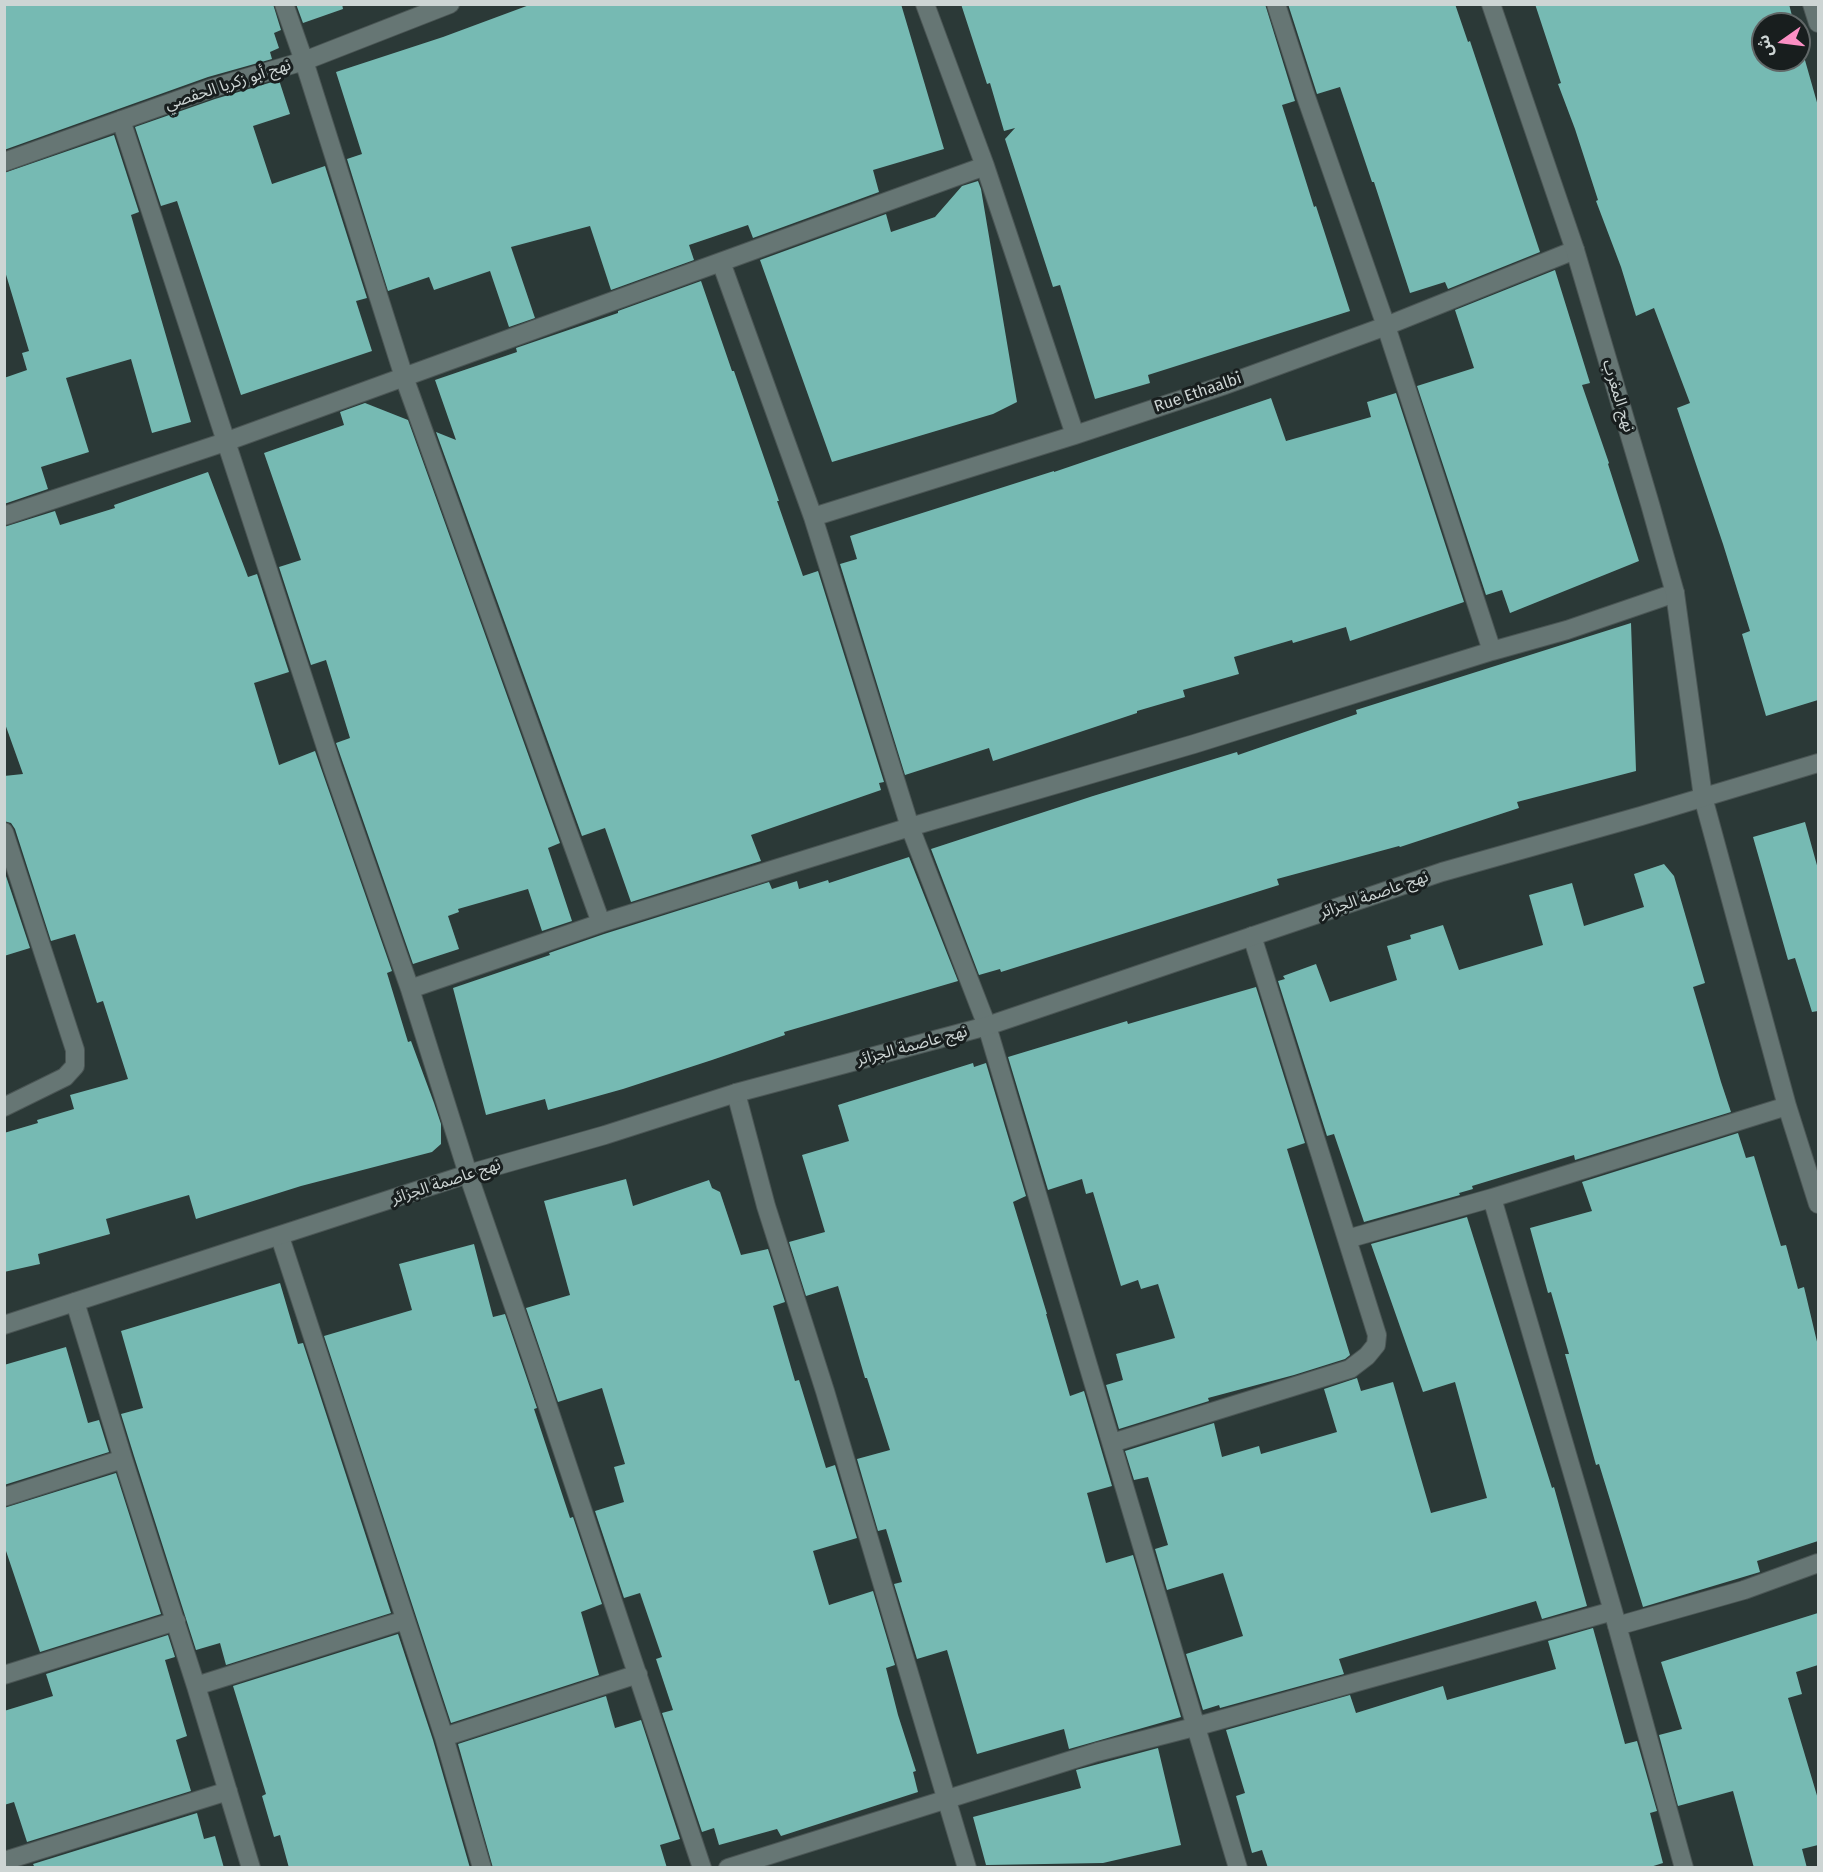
<!DOCTYPE html>
<html>
<head>
<meta charset="utf-8">
<style>
	body { margin:0 }
	#map { position:relative; width:1823px; height:1872px; overflow:hidden; background:#2b3937; font-family:"Fira Sans","Noto Sans Arabic",sans-serif }
	canvas { display:block }
	.frame { position:absolute; inset:0; border:6px solid #cdd5d4; pointer-events:none }
	.north { position:absolute; left:1751px; top:12px; width:60px; height:60px; box-sizing:border-box; background:#181e1e; border:2px solid #606767; border-radius:50%; rotate:256deg; font-size:16px; font-weight:700; line-height:24px; text-align:center; color:#cdd5d4 }
	.north::after { content:''; display:block; margin:auto; width:21px; height:27px; background:#fb8fc4; clip-path:polygon(50% 0,100% 100%,50% 72%,0 100%) }
</style>
</head>
<body>
<div id="map">
<canvas width="1823" height="1872"></canvas>
<div class="frame"></div>
<div class="north">ش</div>
</div>
<script>
const ctx = document.querySelector('canvas').getContext('2d');
ctx.lineJoin = 'round';
function fillPath(path, color) { ctx.fillStyle = color; ctx.fill(path, 'evenodd'); }
const shape = rows => new Path2D(rows.map(r => 'M' + r).join(''));
function stroke(path, color, width, dash) { ctx.strokeStyle = color; ctx.lineWidth = width; ctx.lineCap = dash ? 'butt' : 'round'; ctx.setLineDash(dash || []); ctx.stroke(path); }
function drawText(font, color, halo, rows, align = 'center') {
  ctx.font = font + ' "Fira Sans","Noto Sans Arabic",sans-serif'; ctx.lineWidth = 6; ctx.setLineDash([]); ctx.textBaseline = 'middle'; ctx.strokeStyle = halo; ctx.fillStyle = color; for (const [text, x, y, turn = 0] of rows) {
    ctx.save(); ctx.translate(x, y); ctx.rotate((+turn || 0) * Math.PI / 180); ctx.textAlign = isNaN(turn) ? turn : align; if (halo) ctx.strokeText(text, 0, 0); ctx.fillText(text, 0, 0); ctx.restore();
  }
}
fillPath(shape([
	[4,4,273,4,281,30,274,33,279,48,270,52,272,59,208,77,4,150],
	[296,4,342,4,343,9,303,23],
	[532,4,901,4,944,149,873,170,879,192,753,238,748,225,689,245,694,260,611,290,590,226,511,247,535,318,509,327,490,271,434,290,429,277,388,291,347,159,362,154,336,72,443,37],
	[961,4,1265,4,1295,101,1282,105,1314,207,1316,206,1350,311,1148,375,1150,383,1095,399,1060,285,1053,287,1005,139,1015,128,1004,131,990,83,987,84],
	[1288,4,1455,4,1468,42,1470,41,1540,252,1448,289,1445,282,1410,293,1374,182,1372,182,1340,87,1317,94],
	[1535,4,1789,4,1794,24,1763,24,1763,60,1799,60,1799,39,1818,106,1818,700,1766,716,1742,634,1750,631,1723,544,1677,408,1690,403,1654,308,1636,316,1621,267,1596,201,1598,200,1575,129,1558,84,1561,83],
	[279,80,290,114,253,126,272,184,325,166,367,298,356,301,372,351,241,395,177,201,161,206,135,127,215,99],
	[114,135,139,212,131,215,191,422,152,433,131,359,66,378,89,452,41,467,48,489,4,504,4,378,27,370,22,353,29,351,4,268,4,173],
	[978,181,981,189,1017,402,993,414,832,462,760,260,886,214,891,232,935,217,962,186],
	[1555,270,1590,383,1582,385,1609,463,1608,464,1639,561,1510,613,1502,590,1486,595,1417,386,1474,368,1455,310],
	[701,281,732,371,734,371,779,501,777,501,803,576,818,571,884,782,879,783,881,790,751,835,761,861,631,902,605,828,582,836,436,432,456,440,435,380,517,352,516,348,618,313,618,311],
	[1396,393,1464,602,1350,641,1346,627,1293,643,1292,640,1234,657,1239,674,1183,690,1185,697,1137,711,1137,713,993,761,989,748,905,775,840,564,857,559,850,536,1054,471,1054,472,1271,398,1286,441,1371,417,1367,402],
	[365,403,408,420,560,843,548,848,572,921,542,931,528,889,458,909,459,912,448,916,459,949,413,964,336,743,350,738,326,660,311,665,279,567,301,560,264,453,344,425,340,412],
	[208,472,248,577,257,574,289,672,254,683,279,765,315,751,392,971,387,973,408,1042,411,1041,434,1103,441,1124,441,1144,432,1152,301,1186,196,1219,189,1195,106,1219,110,1234,38,1254,40,1264,4,1272,4,1133,38,1123,37,1120,74,1109,70,1095,128,1079,103,1001,97,1003,75,934,51,941,15,829,11,823,4,821,4,776,23,774,4,721,4,527,55,511,60,525,115,508,114,505],
	[1631,623,1636,771,1517,802,1519,808,1400,847,1399,846,1277,879,1279,885,1001,972,1000,969,979,975,931,849,1093,796,1237,752,1238,755,1357,714,1356,710],
	[1805,822,1818,869,1818,1011,1812,1012,1795,958,1788,960,1753,837],
	[909,857,958,981,784,1032,785,1035,712,1060,623,1089,548,1110,545,1099,486,1115,453,988,550,955,549,953,604,934,769,882,772,889,797,881,799,889,828,880,829,883],
	[1664,864,1674,876,1705,983,1693,987,1721,1082,1731,1112,1575,1160,1574,1155,1472,1186,1473,1189,1459,1193,1460,1195,1364,1222,1334,1134,1327,1136,1278,981,1285,979,1283,976,1316,964,1330,1002,1397,980,1387,946,1411,939,1410,935,1443,925,1459,970,1543,945,1529,895,1572,883,1584,926,1644,907,1634,874],
	[4,870,30,948,4,956],
	[1256,987,1305,1143,1287,1149,1350,1355,1345,1359,1294,1375,1208,1398,1209,1401,1119,1429,1106,1385,1123,1380,1116,1354,1175,1338,1158,1284,1141,1289,1138,1280,1121,1286,1093,1192,1086,1194,1082,1179,1048,1190,1008,1057,1127,1021,1128,1024],
	[973,1063,974,1067,986,1063,1026,1196,1013,1202,1047,1314,1046,1314,1070,1396,1084,1391,1112,1486,1087,1493,1106,1563,1133,1555,1181,1717,1069,1749,1064,1729,977,1754,947,1650,917,1659,894,1584,902,1582,886,1529,878,1531,857,1459,890,1450,867,1378,865,1378,838,1286,806,1296,789,1242,825,1232,802,1155,849,1141,838,1105],
	[1738,1133,1746,1158,1754,1156,1781,1246,1786,1245,1798,1289,1804,1287,1818,1346,1818,1541,1757,1561,1760,1572,1643,1607,1599,1464,1596,1465,1565,1354,1569,1354,1551,1292,1548,1293,1530,1228,1592,1211,1582,1182],
	[626,1179,633,1206,709,1180,712,1188,720,1192,741,1255,768,1249,785,1302,773,1306,795,1381,799,1380,826,1468,835,1465,857,1538,813,1551,829,1605,873,1591,895,1665,886,1668,898,1715,916,1771,913,1772,918,1792,781,1836,777,1829,719,1845,714,1828,702,1832,662,1713,673,1710,656,1659,662,1657,640,1593,624,1598,595,1511,624,1502,614,1467,625,1464,602,1388,558,1402,526,1308,570,1295,544,1201],
	[1467,1217,1552,1488,1554,1487,1587,1606,1542,1619,1536,1601,1339,1659,1344,1674,1220,1708,1219,1705,1203,1710,1186,1654,1243,1636,1223,1573,1167,1590,1155,1549,1168,1545,1148,1477,1134,1480,1125,1451,1214,1423,1222,1457,1259,1446,1261,1454,1337,1432,1324,1389,1357,1378,1361,1391,1393,1382,1431,1513,1487,1498,1455,1382,1423,1392,1371,1244],
	[474,1244,493,1317,505,1314,537,1408,534,1409,570,1518,573,1517,602,1604,581,1612,599,1675,451,1723,324,1336,412,1310,399,1264],
	[280,1283,298,1344,303,1343,391,1613,226,1665,220,1643,196,1650,134,1456,121,1414,143,1408,121,1331],
	[66,1347,88,1423,99,1420,109,1452,4,1485,4,1365],
	[116,1473,161,1614,40,1652,4,1545,4,1508],
	[1818,1613,1818,1665,1796,1672,1802,1694,1788,1698,1818,1799,1818,1845,1802,1849,1807,1868,1754,1868,1733,1791,1678,1806,1659,1735,1682,1729,1661,1662],
	[1593,1628,1625,1744,1637,1741,1657,1811,1650,1813,1663,1863,1647,1868,1268,1868,1262,1850,1252,1853,1236,1796,1245,1793,1226,1730,1350,1695,1356,1713,1443,1686,1447,1700,1556,1669,1548,1641],
	[398,1634,433,1740,470,1868,289,1868,280,1835,274,1837,262,1796,266,1794,233,1686],
	[168,1635,175,1657,165,1660,187,1736,176,1740,191,1791,27,1842,14,1802,4,1805,4,1711,53,1696,46,1674],
	[606,1696,615,1728,641,1720,680,1839,660,1845,667,1868,493,1868,458,1744],
	[1158,1748,1181,1845,1103,1863,986,1865,973,1817,1081,1788,1076,1770],
	[197,1813,204,1839,215,1836,224,1868,35,1868,33,1864]
]), '#76bab3');
const minor = shape([
	[284,4,304,61,404,377,601,923],
	[925,4,985,166,1075,435],
	[1276,4,1305,94,1386,326,1492,651],
	[1812,4,1818,23],
	[121,120,333,769,410,989,468,1174,532,1359,702,1868],
	[4,162,212,88,304,61,450,4],
	[721,262,813,517,910,827,987,1026,1238,1868],
	[4,516,225,442,985,166],
	[813,517,1075,435,1222,386,1386,326,1575,250],
	[1703,797,1787,1106,1818,1204],
	[4,832,75,1050,75,1066,65,1077,4,1107],
	[410,989,601,923,910,827,1194,744,1492,651,1567,630,1675,593],
	[736,1093,766,1206,825,1391,967,1868],
	[1492,1198,1613,1611,1684,1868],
	[280,1237,444,1737,482,1868],
	[1347,1239,1492,1198,1787,1106],
	[75,1302,123,1459,196,1686,251,1868],
	[1112,1443,1350,1369,1367,1356,1376,1345,1377,1335,1252,936],
	[4,1497,123,1459],
	[1617,1626,1744,1590,1818,1563],
	[4,1675,176,1621],
	[196,1686,405,1620],
	[444,1737,638,1674],
	[4,1861,228,1791],
	[728,1868,1097,1752,1198,1726,1613,1611]
]);
const tertiary = shape([
	[1491,4,1575,250,1650,504,1675,593,1703,797],
	[4,1325,468,1174,605,1135,736,1093,987,1026,1442,872,1641,816,1818,763]
]);
stroke(minor, '#4b5655', 20);
stroke(tertiary, '#4b5655', 20);
stroke(minor, '#667674', 18);
stroke(tertiary, '#667674', 18);
drawText('16px', '#cdd5d4', '#181e1e', [
	["نهج أبو زكريا الحفصي",228,85,-18],
	["Rue Ethaalbi",1198,393,-19],
	["نهج المغرب",1618,396,73],
	["نهج عاصمة الجزائر",1374,895,-19],
	["نهج عاصمة الجزائر",912,1046,-15],
	["نهج عاصمة الجزائر",446,1182,-18]
]);
</script>
</body>
</html>
